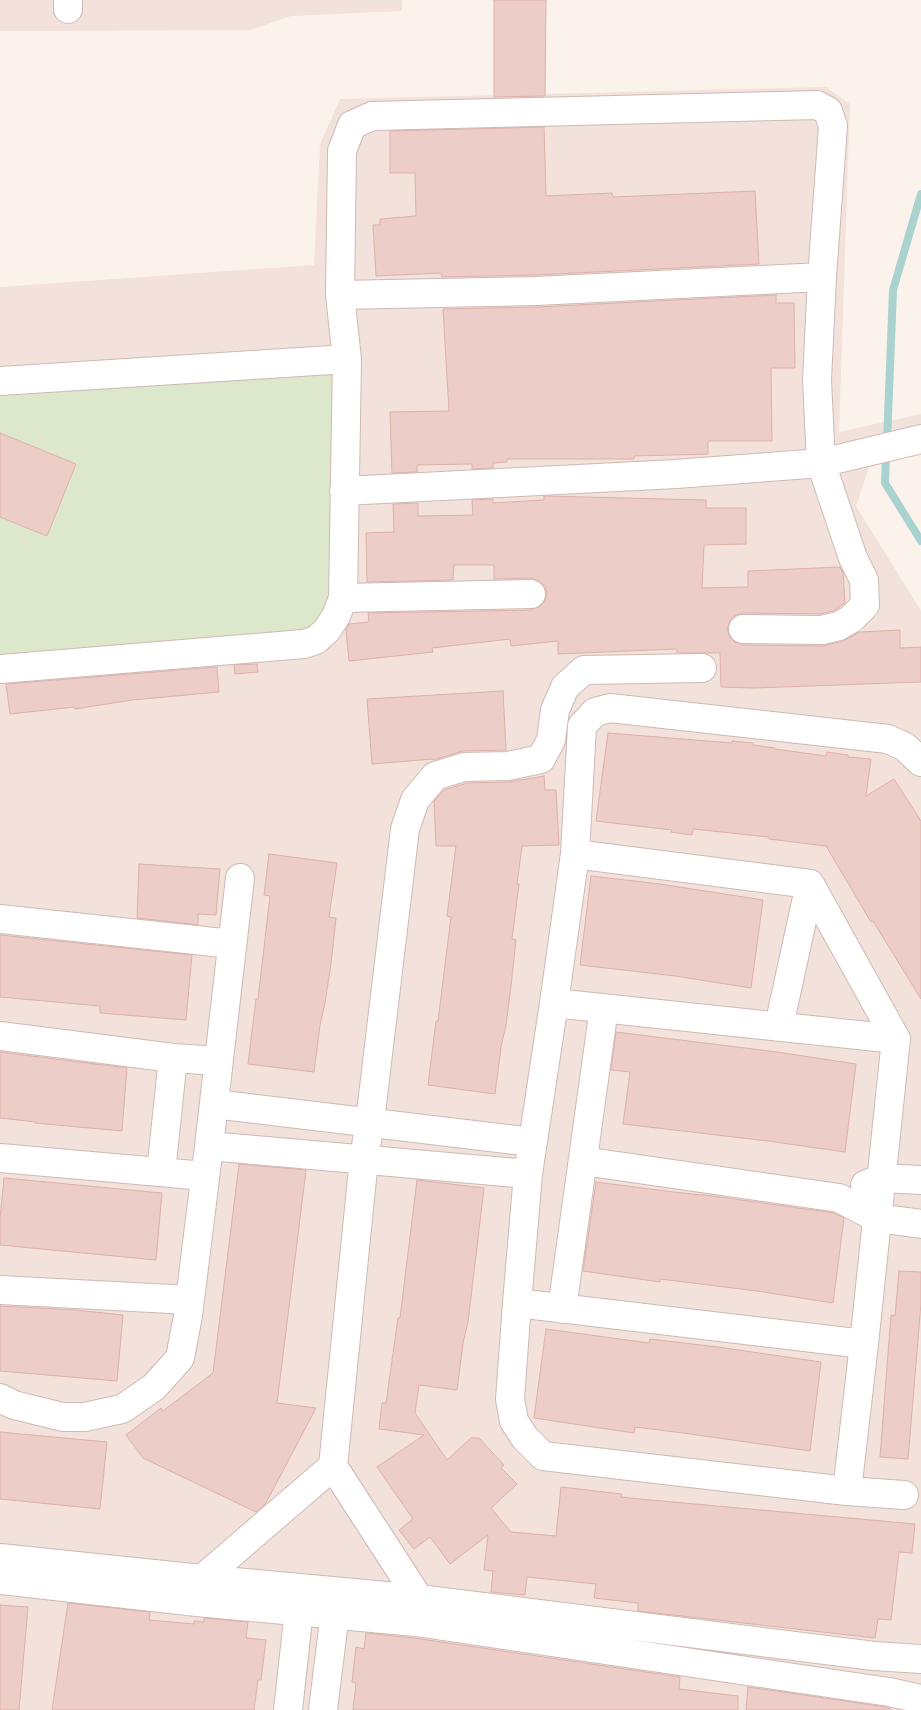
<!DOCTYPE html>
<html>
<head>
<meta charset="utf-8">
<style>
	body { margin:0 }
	canvas { display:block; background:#fbf2ec }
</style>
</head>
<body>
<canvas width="921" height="1710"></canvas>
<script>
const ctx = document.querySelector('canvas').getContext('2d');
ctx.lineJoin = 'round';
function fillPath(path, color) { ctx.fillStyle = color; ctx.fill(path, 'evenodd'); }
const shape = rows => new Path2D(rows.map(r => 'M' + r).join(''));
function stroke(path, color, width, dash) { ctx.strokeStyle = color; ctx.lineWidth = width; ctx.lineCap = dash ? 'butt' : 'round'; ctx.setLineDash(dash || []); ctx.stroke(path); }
fillPath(shape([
	[0,0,402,0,402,11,291,16,250,30,0,31],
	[826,87,850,104,839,432,921,414,921,454,869,467,856,506,921,611,921,1710,0,1710,0,287,314,265,320,144,340,99]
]), '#f2e2db');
fillPath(shape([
	[347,359,327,630,0,669,0,381]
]), '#dde7cc');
stroke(shape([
	[887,442,893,290,921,194],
	[886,454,885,483,921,541]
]), '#aad3d0', 8);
const building = shape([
	[494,0,546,0,545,96,494,97,494,0],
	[544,127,546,196,612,193,613,197,755,191,759,264,535,275,442,277,441,273,376,276,373,225,380,225,380,219,416,216,415,173,390,173,390,131,544,127],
	[776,295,776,303,794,303,795,368,771,368,772,441,708,441,708,454,634,456,634,459,507,459,507,462,493,463,493,468,472,469,472,464,417,465,417,472,392,473,390,412,449,411,443,309,537,307,776,295],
	[0,433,76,464,47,536,0,517,0,433],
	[544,496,706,500,706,508,746,508,746,544,704,545,702,588,748,587,748,571,840,567,843,573,845,603,833,611,820,614,743,613,736,615,730,621,727,628,729,636,735,642,743,645,822,646,843,641,860,632,900,630,900,648,921,647,921,682,754,688,721,687,720,653,677,653,677,649,558,654,558,641,511,646,510,639,432,648,433,652,349,661,346,630,349,624,369,622,368,613,531,610,539,607,545,601,547,593,545,586,539,581,531,578,494,579,494,565,454,565,453,580,367,582,366,533,394,532,393,504,418,503,418,516,473,515,472,500,493,499,493,503,544,500,544,496],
	[257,664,258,672,235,674,234,665,257,664],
	[217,667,219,692,132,700,75,709,74,707,10,714,6,684,217,667],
	[503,691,506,750,463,751,433,760,433,759,372,764,367,699,503,691],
	[608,733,732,743,732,741,753,743,753,745,775,748,775,749,826,756,827,752,848,755,848,757,871,759,866,796,894,779,921,821,921,999,873,921,871,922,826,846,769,839,769,837,693,829,692,835,671,832,672,830,596,821,608,733],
	[544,776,545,790,556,790,559,845,522,846,517,884,519,884,512,939,516,940,511,986,506,1025,501,1047,495,1094,428,1085,436,1021,438,1021,451,917,447,916,456,846,436,846,434,801,444,790,467,783,509,782,544,776],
	[269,854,337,863,329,917,336,918,331,964,325,1003,320,1025,314,1072,248,1064,256,999,258,999,270,896,264,895,269,854],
	[139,864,220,869,216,915,198,914,198,925,137,918,139,864],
	[591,876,660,884,763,900,751,988,675,976,580,965,591,876],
	[0,935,192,955,186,1020,100,1013,100,1006,0,997,0,935],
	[616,1032,777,1052,856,1064,845,1152,768,1141,623,1124,630,1072,611,1070,616,1032],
	[0,1052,127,1068,122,1131,35,1123,36,1122,0,1118,0,1052],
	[239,1164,306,1170,277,1403,316,1408,266,1503,256,1512,143,1458,126,1435,161,1408,163,1411,213,1373,239,1164],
	[4,1178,162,1193,156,1260,0,1245,0,1218,4,1178],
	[417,1180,484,1188,468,1322,463,1343,457,1390,419,1385,415,1413,447,1460,471,1438,479,1438,504,1465,501,1468,517,1484,491,1508,511,1532,556,1536,561,1487,622,1494,621,1497,640,1499,915,1524,912,1553,899,1552,891,1620,878,1619,875,1638,638,1611,638,1603,594,1598,596,1584,527,1577,525,1595,491,1592,493,1571,484,1570,488,1535,450,1564,430,1537,414,1549,399,1530,413,1519,377,1467,424,1435,379,1429,382,1403,386,1403,398,1318,400,1318,417,1180],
	[596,1182,673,1192,713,1196,834,1213,844,1218,833,1303,757,1291,660,1279,660,1282,583,1271,596,1182],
	[899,1271,921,1272,921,1303,908,1459,880,1457,891,1315,895,1316,899,1271],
	[0,1306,76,1310,123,1315,117,1381,0,1371,0,1306],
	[546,1329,649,1343,650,1339,718,1347,821,1362,810,1451,683,1433,635,1427,634,1433,534,1418,546,1329],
	[0,1432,107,1442,100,1509,0,1499,0,1432],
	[68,1603,150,1612,149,1620,194,1624,194,1621,204,1622,204,1618,248,1622,246,1638,266,1640,261,1680,258,1680,254,1710,52,1710,68,1603],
	[0,1605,28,1607,19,1710,0,1710,0,1605],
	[366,1633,414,1638,680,1677,679,1689,738,1696,738,1710,353,1710,356,1683,352,1682,356,1647,364,1649,366,1633],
	[748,1687,886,1707,890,1708,890,1710,746,1710,748,1687]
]);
fillPath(building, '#edcdc7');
stroke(building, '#deb1a9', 1);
const minor = shape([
	[68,9,68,0],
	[340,295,536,291,822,277],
	[0,381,347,359],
	[344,491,676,474,821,463,921,439],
	[343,598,531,594],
	[0,669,304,644,316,640,327,630,336,616,343,598,347,359,340,295,342,151,352,125,372,116,817,105,828,111,833,126,822,277,817,380,821,463,853,558,864,580,865,605,851,619,839,626,822,630,743,629],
	[575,854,810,884,896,1039],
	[0,919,232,944],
	[554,1003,575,854,582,726,595,712,610,708,888,739,905,747,921,762],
	[779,1026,810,884],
	[0,1036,173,1058,218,1061],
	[214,1104,532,1142],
	[209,1146,528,1174],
	[0,1158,205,1176],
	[583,1161,839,1198,877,1218,921,1224],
	[161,1172,173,1058],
	[865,1185,881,1178,921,1180],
	[0,1290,190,1300],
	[517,1303,528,1174,554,1003,896,1039,864,1344,847,1491,543,1456,525,1438,514,1421,510,1399,517,1303,864,1344],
	[562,1309,604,1008],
	[0,1398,14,1405,63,1417,85,1417,103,1413,122,1409,154,1387,180,1358,188,1316,209,1146,240,878],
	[847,1491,904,1495],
	[0,1558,202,1579,419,1599,874,1656,921,1659],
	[0,1580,197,1602,416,1622,889,1692,921,1699],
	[200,1590,202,1579,333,1466],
	[416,1622,419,1599,333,1466,364,1159,370,1121,405,829,415,800,435,776,464,767,508,766,541,759,551,740,555,710,565,687,584,670,702,668],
	[288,1710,299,1610],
	[323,1710,335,1613]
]);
stroke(minor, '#cebab5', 30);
stroke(minor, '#fff', 28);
</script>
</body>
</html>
